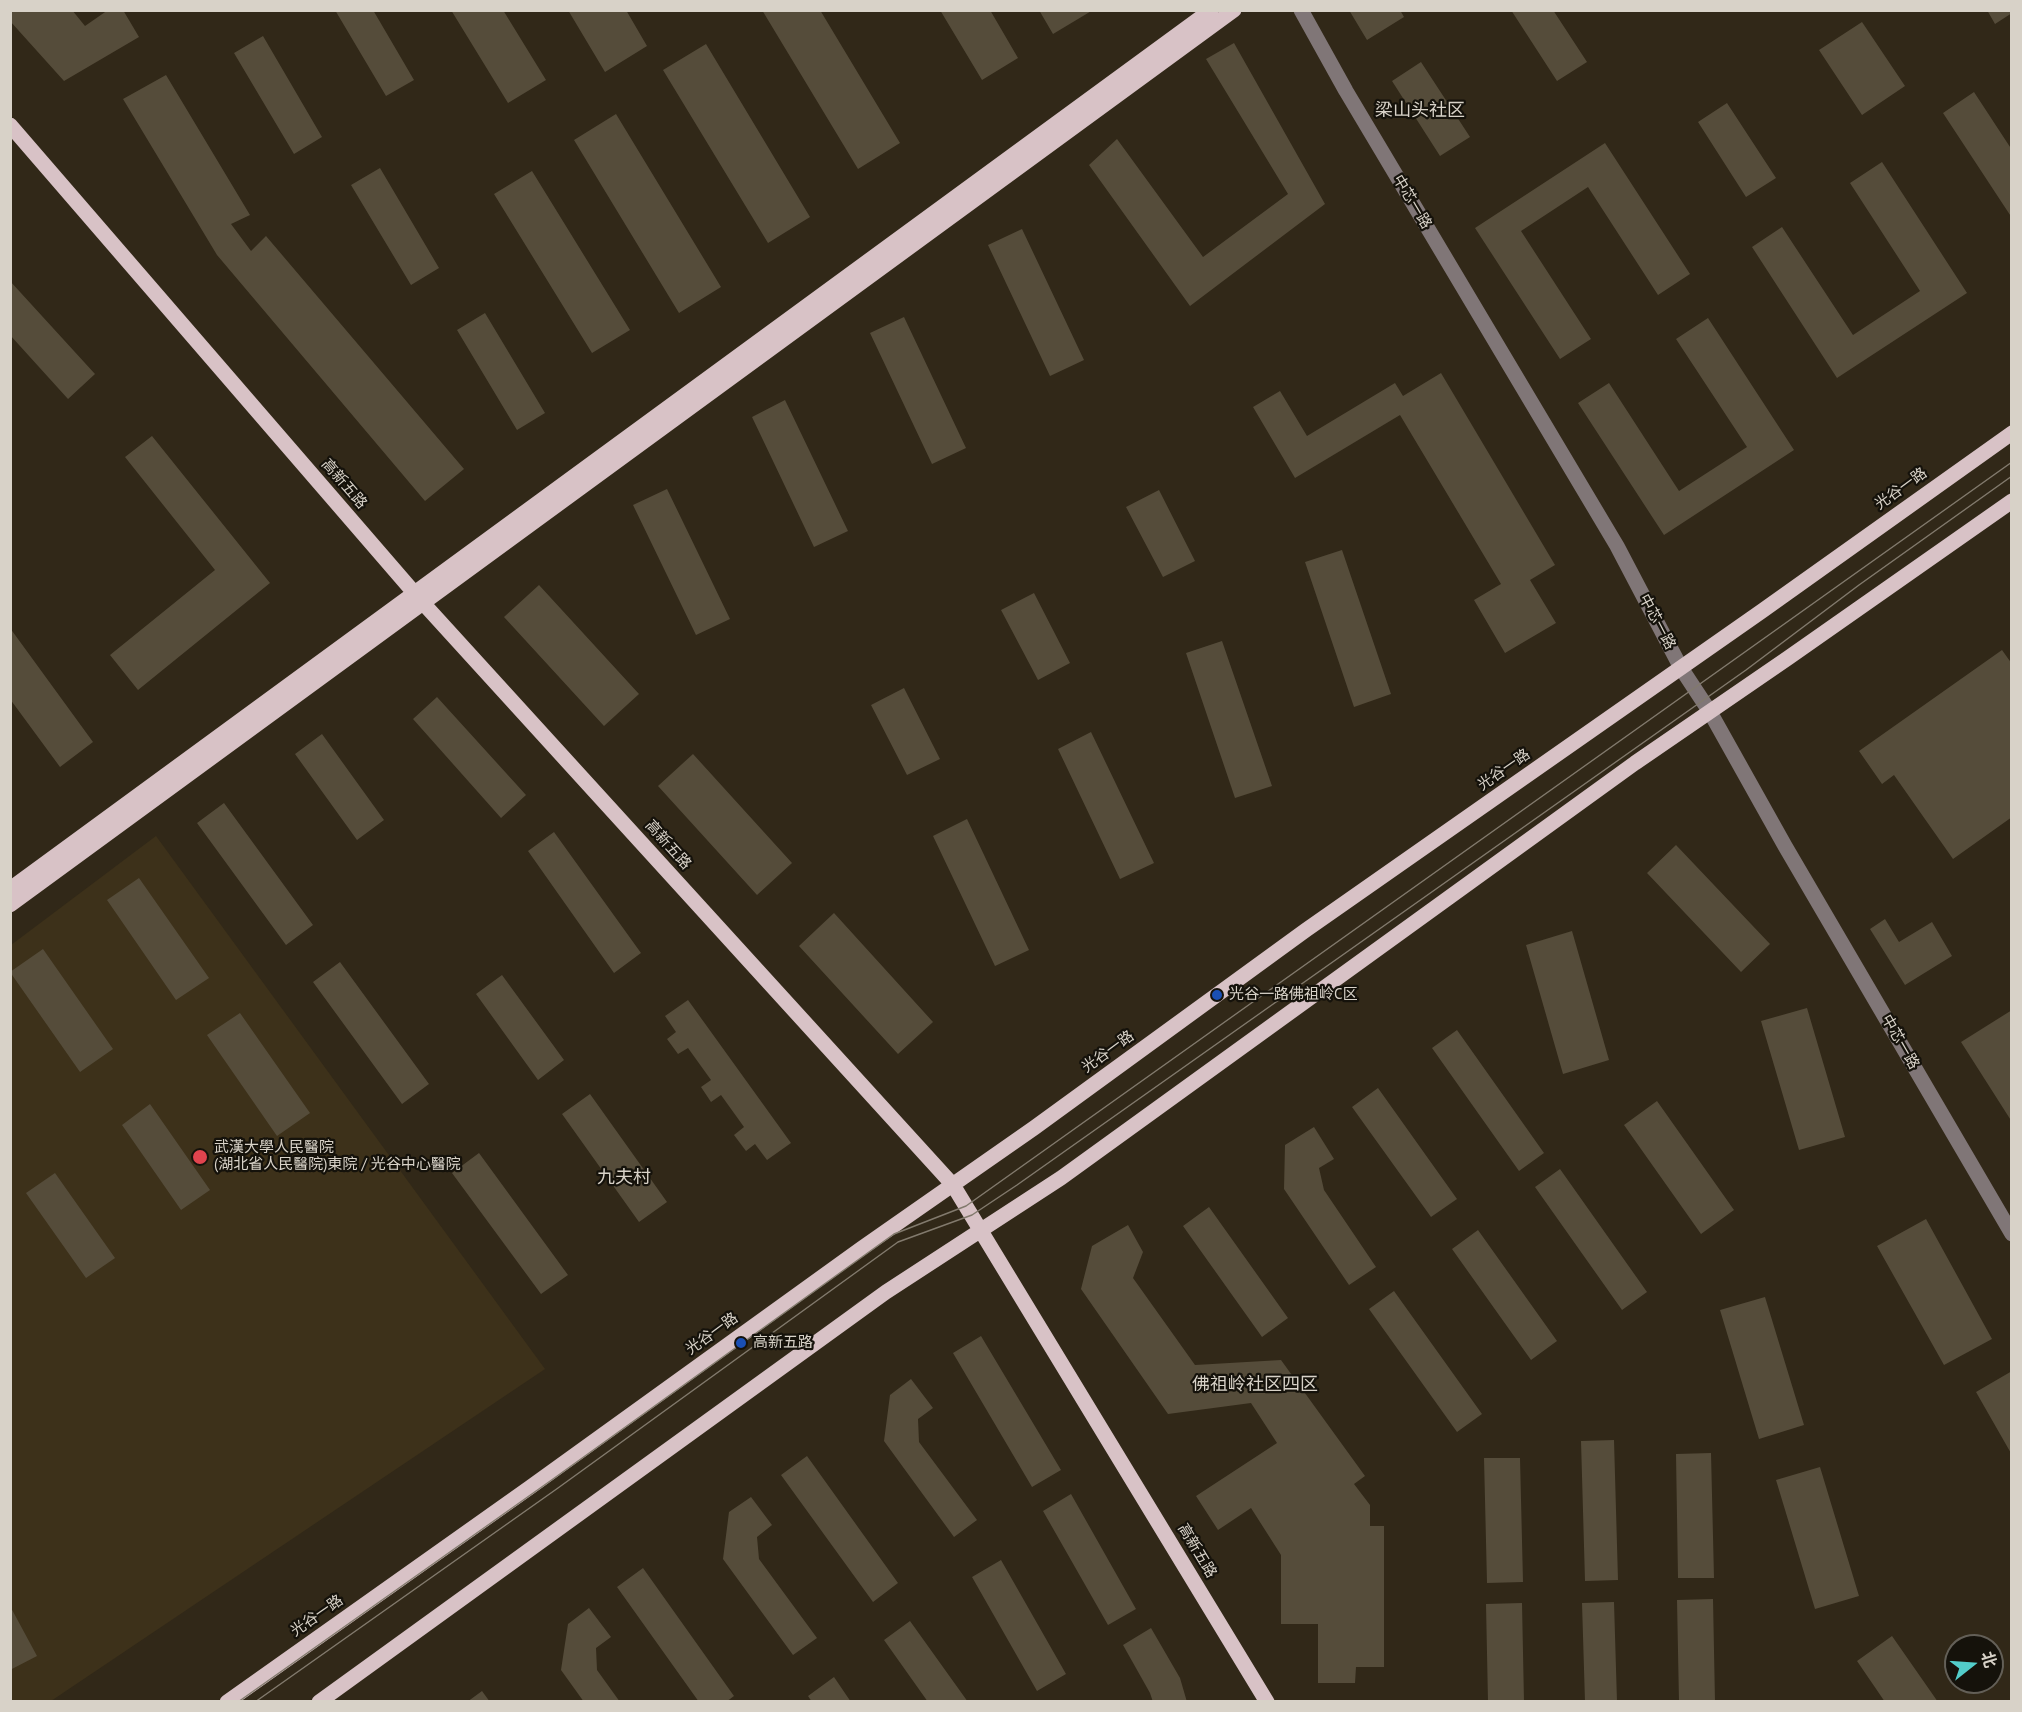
<!DOCTYPE html>
<meta charset="utf-8">
<style>
body{margin:0}
#map{position:relative;width:2022px;height:1712px;overflow:hidden;background:#312818;font-family:"PT Sans","Noto Sans SC",sans-serif}
canvas{display:block}
.frame{position:absolute;inset:0;border:12px solid #d8d2c8;pointer-events:none}
.north{position:absolute;left:1944px;top:1634px;width:60px;height:60px;box-sizing:border-box;background:#15120b;border:2px solid #635f57;border-radius:50%;rotate:73deg;font-size:16px;font-weight:700;line-height:24px;text-align:center;color:#d8d2c8}
.north::after{content:'';display:block;margin:auto;width:21px;height:27px;background:#53cdca;clip-path:polygon(50% 0,100% 100%,50% 72%,0 100%)}
</style>
<div id="map">
<canvas width="2022" height="1712"></canvas>
<div class="frame"></div>
<div class="north">北</div>
</div>
<script>
const ctx = document.querySelector('canvas').getContext('2d');
ctx.lineJoin = 'round';
function fill(path, color) { ctx.fillStyle = color; ctx.fill(path, 'evenodd'); }
const poly = rows => new Path2D(rows.map(r => 'M' + r).join(''));
function strokePath(path, color, width, dash) { ctx.strokeStyle = color; ctx.lineWidth = width; ctx.lineCap = dash ? 'butt' : 'round'; ctx.setLineDash(dash || []); ctx.stroke(path); }
function label(font, color, halo, rows, align = 'center') {
  ctx.font = font + ' "PT Sans","Noto Sans SC",sans-serif'; ctx.lineWidth = 4.5; ctx.setLineDash([]); ctx.textBaseline = 'middle'; ctx.strokeStyle = halo; ctx.fillStyle = color; for (const [text, x, y, turn = 0] of rows) {
    ctx.save(); ctx.translate(x, y); ctx.rotate((+turn || 0) * Math.PI / 180); ctx.textAlign = isNaN(turn) ? turn : align; if (halo) ctx.strokeText(text, 0, 0); ctx.fillText(text, 0, 0); ctx.restore();
  }
}
fill(poly([
 [156,836,545,1369,51,1701,11,1702,11,945]
]), '#3d311a');
fill(poly([
 [10,10,72,10,85,26,108,10,123,10,139,37,64,81,10,21],
 [335,10,373,10,414,80,386,96],
 [451,10,503,10,546,80,508,103],
 [568,10,626,10,647,46,605,72],
 [762,10,820,10,900,143,858,169],
 [940,10,990,10,1018,58,982,80],
 [1039,10,1093,10,1053,34],
 [1349,10,1400,10,1404,17,1367,40],
 [1511,10,1553,10,1587,62,1557,81],
 [1987,10,2012,10,2012,13,1995,24],
 [1862,22,1905,86,1862,115,1819,50],
 [263,36,322,137,294,154,234,53],
 [1234,43,1325,204,1190,306,1089,165,1117,139,1203,257,1288,194,1206,59],
 [706,44,810,217,768,243,663,70],
 [1421,62,1470,137,1440,156,1392,81],
 [166,75,250,215,231,224,251,251,266,236,464,469,425,501,217,255,123,99],
 [1974,92,2012,150,2012,218,1943,113],
 [1727,103,1776,178,1746,197,1698,122],
 [616,114,721,287,679,313,574,140],
 [1605,143,1690,274,1658,295,1588,187,1521,231,1591,339,1560,359,1475,228],
 [1882,162,1967,293,1837,378,1752,247,1782,227,1853,335,1920,291,1850,183],
 [380,168,439,268,411,285,351,185],
 [532,171,630,330,592,353,494,194],
 [1022,229,1084,360,1050,376,988,245],
 [10,281,95,374,68,399,10,335],
 [485,313,545,413,517,430,457,330],
 [904,317,966,448,932,464,870,333],
 [1708,318,1794,450,1664,535,1578,403,1609,383,1679,491,1747,447,1676,339],
 [1441,373,1555,565,1530,580,1556,623,1505,653,1474,600,1501,584,1400,415,1295,478,1253,407,1280,391,1307,436,1395,383,1403,396],
 [785,400,848,531,814,547,752,417],
 [152,436,270,583,138,690,110,655,215,570,125,457],
 [667,489,730,619,696,635,633,505],
 [1159,490,1195,561,1163,577,1126,507],
 [1342,550,1391,694,1354,707,1305,562],
 [539,585,639,694,604,726,504,617],
 [1034,593,1070,663,1038,680,1001,610],
 [10,628,93,742,60,767,10,699],
 [1222,641,1272,786,1235,798,1186,653],
 [2002,650,2012,664,2012,817,1953,859,1894,775,1882,784,1859,751],
 [904,688,940,759,907,775,871,705],
 [437,697,526,795,501,818,413,719],
 [1091,732,1154,863,1120,879,1058,749],
 [322,734,384,820,357,840,295,754],
 [693,754,792,863,757,895,658,786],
 [224,803,313,925,286,945,197,823],
 [967,819,1029,950,995,966,933,836],
 [554,832,641,953,614,973,528,851],
 [1676,845,1770,944,1741,972,1647,873],
 [139,878,209,978,176,1000,107,900],
 [834,913,933,1022,898,1054,799,946],
 [1885,919,1899,942,1932,922,1952,956,1905,985,1870,929],
 [1572,931,1609,1060,1563,1074,1526,945],
 [43,949,113,1049,80,1072,10,972],
 [340,962,429,1084,402,1104,313,982],
 [502,975,564,1060,538,1080,476,994],
 [688,1000,791,1143,767,1160,755,1144,746,1151,734,1135,744,1127,721,1095,711,1102,701,1087,711,1080,688,1048,678,1054,667,1039,676,1032,665,1016],
 [1807,1008,1845,1137,1799,1150,1761,1021],
 [2012,1010,2012,1122,1961,1042],
 [240,1013,310,1113,277,1136,207,1035],
 [1457,1030,1544,1153,1519,1171,1432,1048],
 [1378,1088,1457,1199,1431,1217,1352,1107],
 [590,1094,667,1202,639,1222,562,1114],
 [1657,1101,1734,1210,1701,1234,1624,1125],
 [150,1104,210,1190,181,1210,122,1125],
 [1314,1127,1334,1159,1319,1168,1324,1190,1376,1267,1349,1285,1284,1189,1285,1145],
 [479,1153,568,1275,541,1294,452,1173],
 [1560,1169,1647,1292,1622,1310,1535,1187],
 [55,1173,115,1258,86,1278,26,1193],
 [1209,1207,1288,1318,1262,1337,1183,1226],
 [1926,1219,1992,1339,1944,1365,1877,1246],
 [1128,1225,1143,1252,1133,1278,1195,1365,1281,1360,1365,1476,1354,1484,1370,1505,1370,1526,1384,1526,1384,1667,1356,1667,1355,1683,1318,1683,1318,1624,1281,1624,1281,1555,1251,1508,1218,1530,1196,1496,1277,1443,1251,1403,1168,1414,1081,1289,1092,1246],
 [1478,1230,1557,1341,1531,1360,1452,1249],
 [1394,1291,1482,1414,1457,1432,1369,1309],
 [1765,1297,1804,1425,1759,1439,1720,1310],
 [981,1336,1061,1470,1032,1487,953,1353],
 [2012,1371,2012,1455,1976,1392],
 [911,1379,933,1408,918,1419,919,1442,977,1520,954,1537,884,1441,890,1395],
 [1614,1440,1618,1580,1585,1581,1581,1441],
 [1711,1453,1714,1578,1678,1578,1676,1454],
 [807,1456,898,1583,873,1602,781,1475],
 [1484,1458,1520,1458,1523,1582,1487,1583],
 [1820,1467,1859,1596,1815,1609,1776,1480],
 [1071,1494,1136,1609,1108,1625,1043,1511],
 [751,1497,772,1525,757,1537,759,1559,817,1638,793,1655,723,1559,729,1512],
 [1001,1560,1066,1674,1037,1691,972,1577],
 [643,1568,734,1696,726,1702,699,1702,617,1587],
 [1713,1599,1715,1702,1679,1702,1677,1600],
 [1614,1602,1617,1702,1585,1702,1582,1603],
 [1522,1603,1524,1702,1488,1702,1486,1604],
 [10,1606,37,1656,10,1670],
 [589,1608,611,1637,596,1648,597,1670,620,1702,584,1702,561,1670,568,1624],
 [910,1621,968,1702,928,1702,884,1640],
 [1151,1628,1180,1678,1187,1702,1153,1702,1150,1693,1123,1645],
 [1892,1636,1938,1702,1885,1702,1857,1661],
 [834,1677,851,1702,812,1702,808,1696],
 [482,1691,490,1702,467,1702]
]), '#554c3a');
strokePath(poly([
 [1301,10,1346,91,1617,546,1681,668,1710,712,1785,846,2012,1234]
]), '#807677', 15);
strokePath(poly([
 [10,125,423,603,953,1185,1267,1702],
 [10,889,1211,10],
 [10,905,1234,10],
 [227,1702,529,1488,862,1248,1034,1128,1306,930,1762,611,2012,433],
 [319,1702,886,1292,1061,1178,1635,763,1788,658,2012,501]
]), '#d8c2c6', 15);
strokePath(poly([
 [238,1702,553,1479,894,1234,966,1206,2012,462],
 [255,1702,558,1488,898,1242,972,1215,1017,1185,1746,670,1859,585,2012,476]
]), '#827a6d', 1.5);
for (const [x, y, r, color] of [
 [1217,995,6,"#1a4fb4"],
 [200,1157,8,"#e0444e"],
 [741,1343,6,"#1a4fb4"]
]) { const dot = new Path2D(); dot.arc(x, y, r, 0, 2 * Math.PI); ctx.fillStyle = color; ctx.fill(dot); strokePath(dot, '#15120b', 2); }
label('15px', '#d8d2c8', '#15120b', [
 ["中芯一路",1412,202,59],
 ["高新五路",344,484,49],
 ["光谷一路",1901,489,-36],
 ["中芯一路",1657,622,62],
 ["光谷一路",1504,770,-35],
 ["高新五路",668,845,48],
 ["中芯一路",1900,1042,60],
 ["光谷一路",1108,1052,-36],
 ["光谷一路",712,1334,-36],
 ["高新五路",1197,1551,59],
 ["光谷一路",317,1616,-35]
]);
label('15px', '#d8d2c8', '#15120b', [
 ["光谷一路佛祖岭C区",1229,995],
 ["武漢大學人民醫院",214,1148],
 ["(湖北省人民醫院)東院 / 光谷中心醫院",214,1165],
 ["高新五路",753,1343]
], 'left');
label('18px', '#d8d2c8', '#15120b', [
 ["梁山头社区",1420,111],
 ["九夫村",624,1178],
 ["佛祖岭社区四区",1255,1385]
]);
</script>
